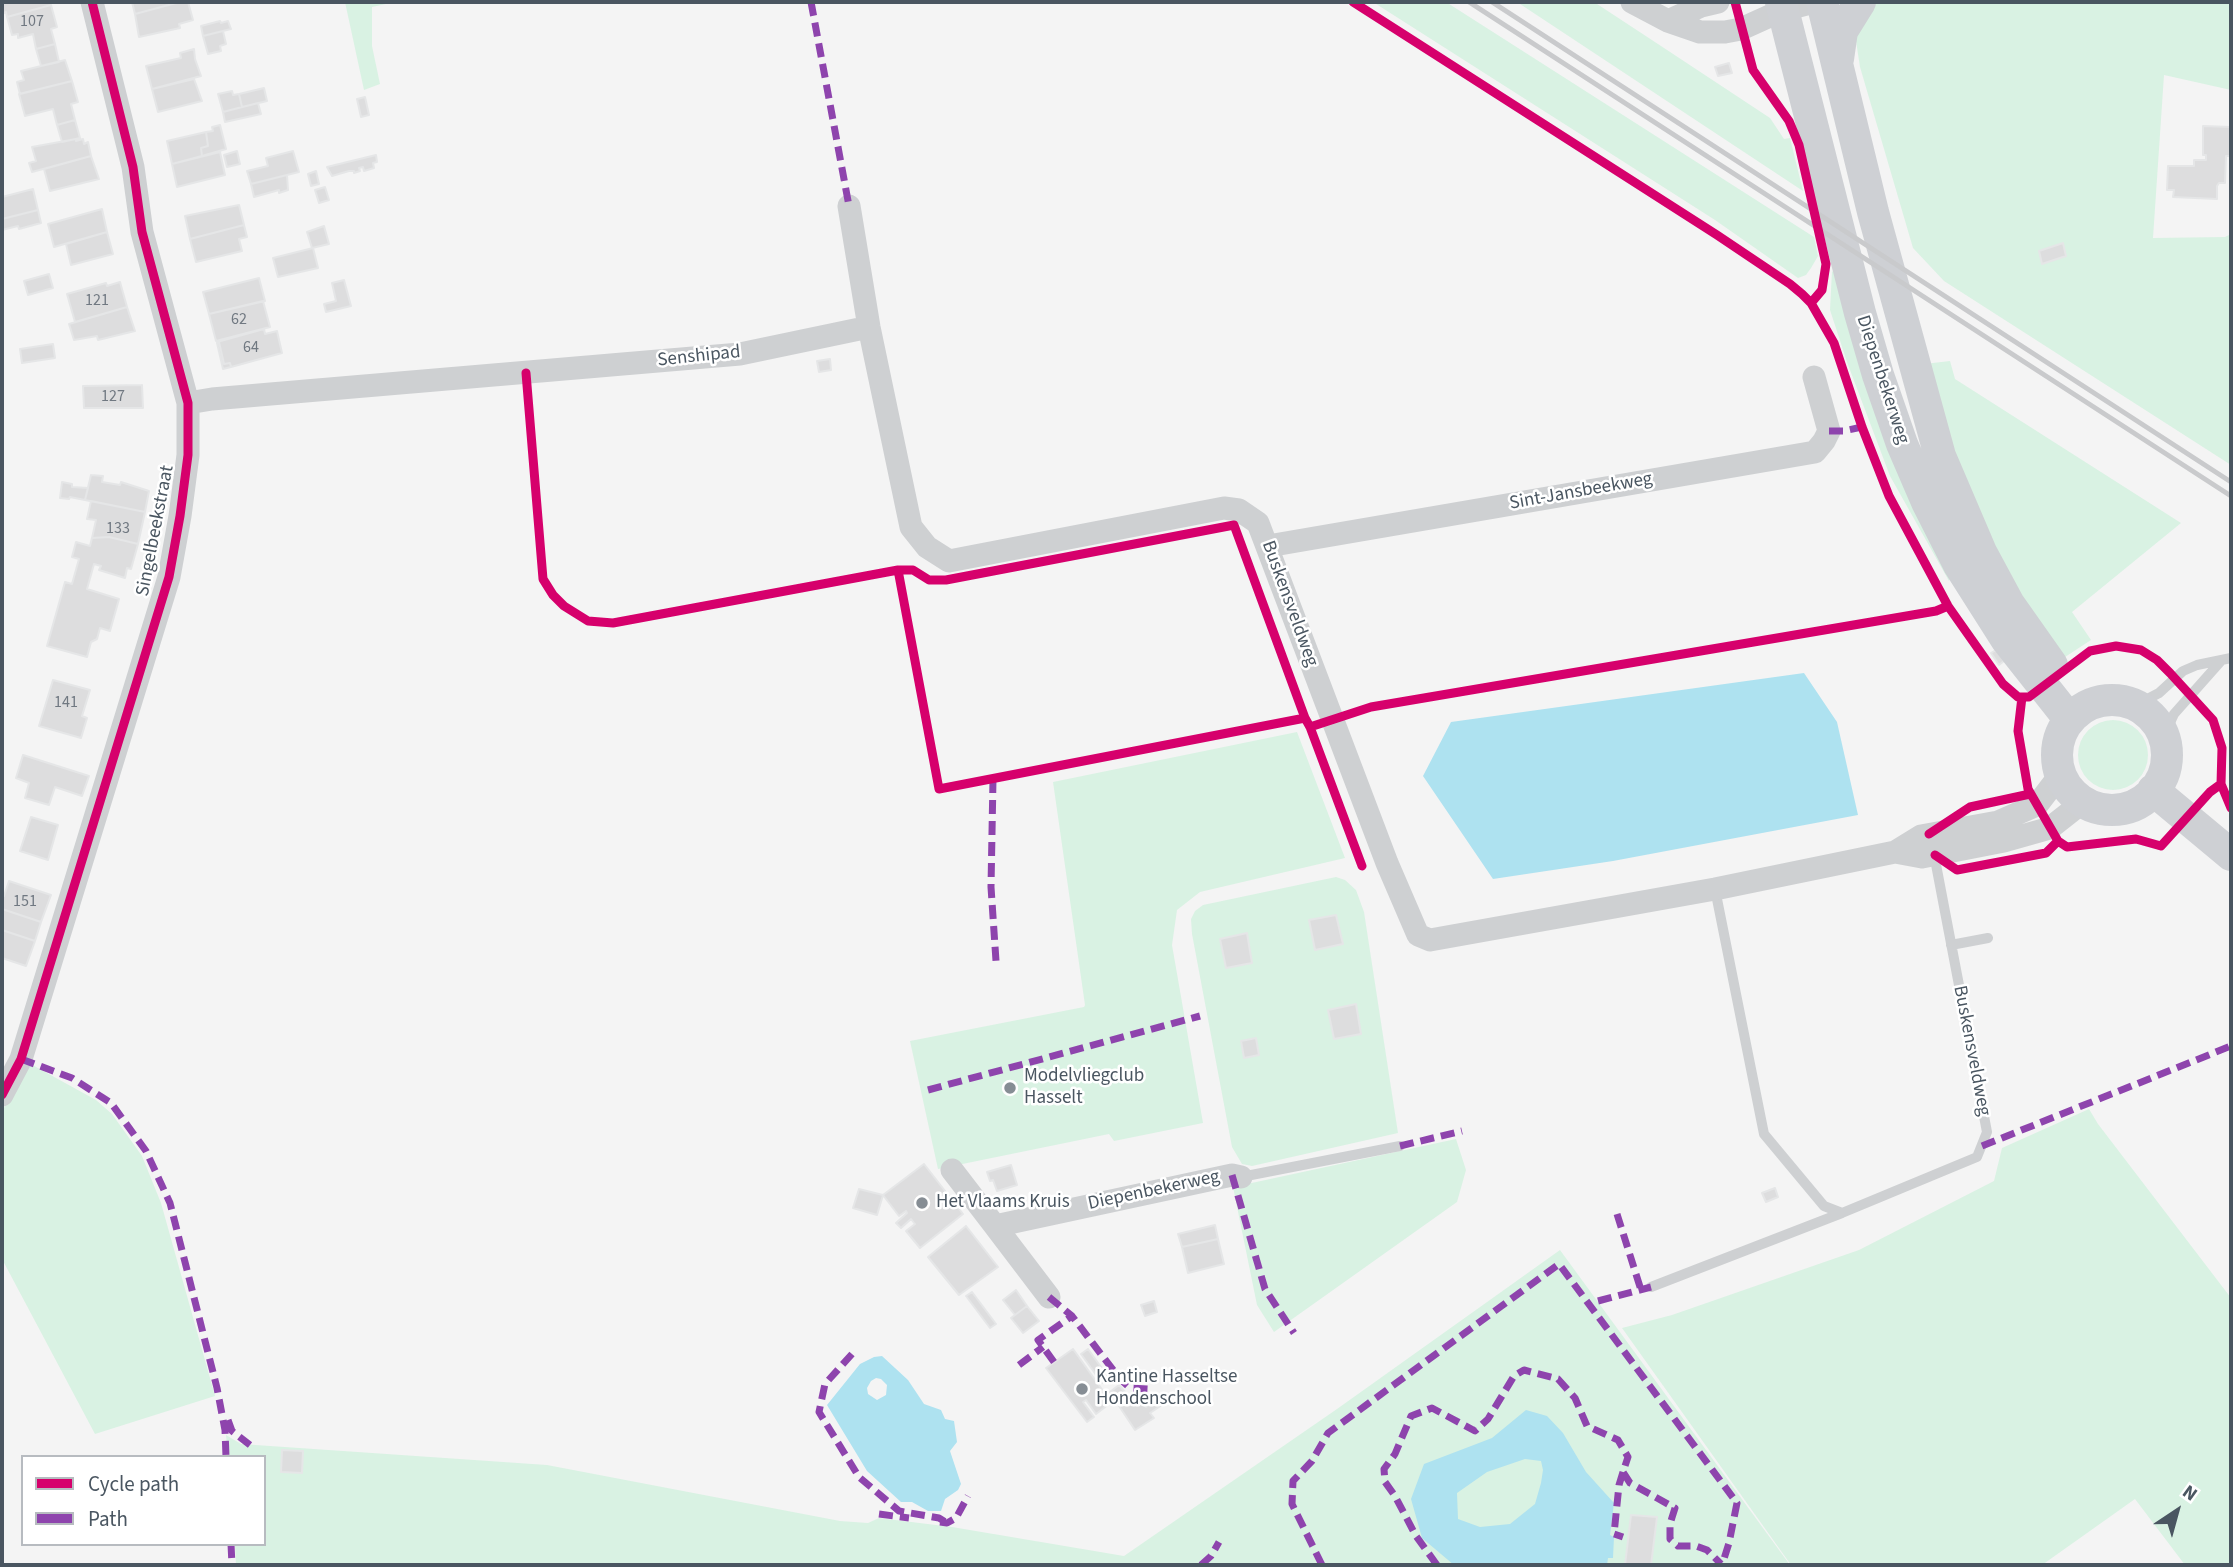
<!DOCTYPE html>
<style>
body{margin:0}
#map{position:relative;width:2233px;height:1567px;overflow:hidden;background:#f4f4f4;font-family:"Source Sans 3",sans-serif}
canvas{display:block}
.frame{position:absolute;inset:0;border:4px solid #4a5661;pointer-events:none}
.legend{position:absolute;left:21px;top:1455px;width:245px;height:91px;box-sizing:border-box;background:#fff;border:2px solid #b7bbc0;margin:0;padding:9px 12px;list-style:none;font-size:21px;color:#4a5661}
.legend li{display:flex;align-items:center;gap:14px;height:35px}
.legend b{width:35px;border:2px solid #b7bbc0}
.north{position:absolute;left:2142px;top:1476px;width:70px;height:70px;-webkit-text-stroke:5px #fff;paint-order:stroke;rotate:36deg;font-size:19px;font-weight:700;line-height:28px;text-align:center;color:#4a5661}
.north::after{content:'';display:block;margin:auto;width:24px;height:32px;background:#4a5661;clip-path:polygon(50% 0,100% 100%,50% 72%,0 100%)}
</style>
<div id="map">
<canvas width="2233" height="1567"></canvas>
<div class="frame"></div>
<ul class="legend">
<li><b style="height:9px;background:#d6006c"></b>Cycle path</li>
<li><b style="height:9px;background:#8e44ad"></b>Path</li>
</ul>
<div class="north">N</div>
</div>
<script>
const ctx = document.querySelector('canvas').getContext('2d');
ctx.lineJoin = 'round';
function fill(path, color) { ctx.fillStyle = color; ctx.fill(path, 'evenodd'); }
const poly = rows => new Path2D(rows.map(r => 'M' + r).join(''));
function strokePath(path, color, width, dash) { ctx.strokeStyle = color; ctx.lineWidth = width; ctx.lineCap = dash ? 'butt' : 'round'; ctx.setLineDash(dash || []); ctx.stroke(path); }
function label(font, color, halo, rows, align = 'center') {
  ctx.font = font + ' "Source Sans 3",sans-serif'; ctx.lineWidth = 5; ctx.setLineDash([]); ctx.textBaseline = 'middle'; ctx.strokeStyle = halo; ctx.fillStyle = color; for (const [text, x, y, turn = 0] of rows) {
    ctx.save(); ctx.translate(x, y); ctx.rotate((+turn || 0) * Math.PI / 180); ctx.textAlign = isNaN(turn) ? turn : align; if (halo) ctx.strokeText(text, 0, 0); ctx.fillText(text, 0, 0); ctx.restore();
  }
}
fill(poly([
 [345,2,395,2,372,7,372,46,380,84,364,90],
 [1373,2,1446,2,1814,237,1818,256,1811,268,1806,275,1798,278,1715,220],
 [1517,2,1594,2,1661,46,1770,118,1784,139,1790,138,1803,191],
 [1873,2,2231,2,2231,90,2164,75,2153,238,2225,237,2231,234,2231,465,1944,281,1913,248,1860,67,1854,28],
 [1832,271,1847,285,1951,571,1949,581,1890,476,1847,362,1830,310],
 [1950,361,1955,379,2181,523,2072,612,2091,640,2062,659,2028,613,1983,531,1924,364],
 '2078 755a35 35 0 1 1 70 0a35 35 0 1 1-70 0Z',
 [1297,732,1345,858,1200,892,1177,910,1172,945,1203,1123,1114,1141,1109,1134,938,1169,910,1041,1084,1007,1085,1005,1053,782],
 [1336,877,1345,880,1356,890,1364,912,1398,1133,1252,1166,1242,1164,1232,1147,1192,934,1191,919,1195,911,1203,905],
 [27,1062,96,1100,112,1114,142,1156,161,1203,215,1396,95,1434,2,1259,2,1112],
 [2089,1109,2098,1124,2231,1298,2231,1565,2185,1565,2135,1499,2042,1565,1791,1565,1622,1328,1672,1315,1859,1250,1994,1181,2002,1148],
 [1456,1139,1466,1170,1457,1202,1274,1332,1257,1305,1233,1187],
 [1560,1250,1790,1565,236,1565,235,1544,264,1544,264,1457,228,1457,226,1435,241,1444,547,1465,840,1521,868,1523,879,1518,952,1527,1124,1556,1337,1409]
]), '#d9f2e3');
fill(poly([
 [1804,673,1837,722,1858,815,1613,861,1493,879,1423,776,1451,722],
 [882,1356,908,1380,924,1404,941,1410,945,1419,954,1421,957,1442,950,1451,961,1484,958,1490,945,1499,941,1511,928,1511,912,1502,901,1502,867,1471,827,1405,860,1364,874,1357],
 [876,1378,881,1379,887,1385,886,1395,877,1400,868,1394,867,1388,871,1381],
 [1526,1410,1547,1416,1563,1433,1586,1472,1614,1503,1610,1535,1614,1537,1613,1558,1608,1558,1607,1565,1454,1565,1422,1538,1411,1499,1424,1464,1492,1438],
 [1525,1459,1541,1461,1543,1470,1541,1483,1535,1504,1510,1524,1480,1527,1458,1519,1457,1493,1487,1472]
]), '#aee2f0');
const building = poly([
 [2,2,50,2,51,5,7,17,6,12,2,14,2,2],
 [132,2,180,2,135,14,132,2],
 [180,2,188,2,193,20,179,24,180,28,139,37,135,14,180,2],
 [51,5,57,27,51,29,55,44,36,49,33,34,18,38,18,34,12,35,7,17,51,5],
 [220,21,221,23,228,21,231,29,203,36,201,26,220,21],
 [223,31,226,44,220,46,221,51,208,54,203,36,223,31],
 [55,44,59,62,41,66,36,49,55,44],
 [194,49,195,59,201,76,152,89,146,66,181,58,180,53,194,49],
 [65,60,72,81,20,94,17,82,24,80,21,71,65,60],
 [1729,63,1732,73,1718,76,1715,67,1729,63],
 [194,79,202,101,158,112,152,89,194,79],
 [72,81,78,102,71,104,75,120,57,125,53,109,25,116,19,94,72,81],
 [264,88,267,101,242,107,239,94,264,88],
 [232,91,233,95,239,94,242,107,223,112,218,94,232,91],
 [365,97,369,115,361,117,357,99,365,97],
 [258,103,261,114,225,122,223,112,258,103],
 [75,120,80,138,62,142,57,125,75,120],
 [220,125,226,149,202,156,201,148,208,146,206,132,213,131,212,127,220,125],
 [2203,126,2231,127,2231,156,2226,156,2225,183,2219,183,2217,186,2217,199,2173,197,2174,190,2167,190,2168,166,2194,166,2194,160,2206,160,2206,155,2203,155,2203,126],
 [206,132,208,146,201,148,202,156,172,164,167,141,206,132],
 [76,139,76,141,83,139,84,144,88,142,91,156,32,172,29,163,36,161,32,147,76,139],
 [237,151,240,164,227,167,224,155,237,151],
 [293,151,299,172,251,184,247,171,268,166,266,158,293,151],
 [220,152,225,175,177,187,172,164,220,152],
 [376,155,377,162,373,163,374,168,364,171,363,167,359,168,360,171,354,173,354,171,349,171,332,176,327,167,376,155],
 [91,156,99,179,50,191,44,169,91,156],
 [316,171,319,184,311,186,308,174,316,171],
 [287,175,288,190,279,193,279,190,254,197,251,184,287,175],
 [325,187,329,200,319,203,315,190,325,187],
 [33,189,38,210,2,219,2,197,33,189],
 [239,205,244,225,190,239,185,216,239,205],
 [102,209,107,232,54,247,48,224,102,209],
 [38,210,41,223,19,229,18,226,2,230,2,219,38,210],
 [244,225,247,237,239,239,242,251,196,262,190,239,244,225],
 [324,226,329,244,312,248,307,232,324,226],
 [107,232,113,254,71,265,66,244,107,232],
 [2063,243,2066,256,2042,264,2039,251,2063,243],
 [313,248,318,268,278,277,273,258,313,248],
 [49,274,53,288,28,295,24,281,49,274],
 [259,278,265,301,209,314,203,292,259,278],
 [344,280,351,306,326,312,324,304,336,301,332,283,344,280],
 [120,282,127,307,75,322,67,294,106,283,107,286,120,282],
 [263,301,270,327,216,341,209,314,263,301],
 [127,307,135,331,98,340,97,336,74,340,69,324,127,307],
 [264,329,265,334,277,331,282,353,231,367,230,363,224,364,219,342,217,342,264,329],
 [219,342,224,364,230,363,231,367,223,369,217,343,219,342],
 [53,344,55,358,22,363,20,349,53,344],
 [830,359,831,370,819,372,817,361,830,359],
 [142,385,143,408,84,408,83,386,142,385],
 [91,475,103,476,102,482,120,485,121,482,149,491,145,512,85,500,91,475],
 [62,482,72,484,72,487,88,488,85,500,70,497,69,499,60,498,62,482],
 [91,501,145,512,138,544,109,537,92,538,96,520,87,519,91,501],
 [109,537,138,544,131,569,127,568,125,578,99,570,101,566,94,564,87,589,119,599,110,631,100,628,97,639,91,642,87,657,47,646,65,582,72,584,79,559,72,557,76,542,90,546,92,538,109,537],
 [1996,650,2004,661,1999,665,1991,653,1996,650],
 [53,680,90,690,82,716,87,718,81,738,39,726,53,680],
 [23,755,89,776,82,796,55,787,49,805,25,798,29,783,16,778,23,755],
 [31,817,58,825,48,860,20,851,31,817],
 [9,881,51,895,41,922,2,909,2,895,4,896,9,881],
 [2,909,41,922,35,941,2,930,2,909],
 [1336,915,1343,944,1315,950,1309,920,1336,915],
 [2,930,35,941,26,966,2,958,2,930],
 [1247,933,1252,963,1226,968,1220,939,1247,933],
 [1356,1004,1361,1034,1334,1039,1328,1010,1356,1004],
 [1256,1038,1259,1055,1244,1058,1241,1041,1256,1038],
 [924,1164,963,1214,920,1248,906,1231,915,1224,911,1219,901,1228,896,1223,907,1213,906,1211,899,1216,883,1195,924,1164],
 [1011,1165,1017,1185,997,1191,993,1180,990,1181,987,1172,1011,1165],
 [1775,1188,1778,1197,1766,1202,1762,1193,1775,1188],
 [859,1189,883,1195,877,1215,853,1208,859,1189],
 [1215,1225,1218,1239,1182,1247,1178,1234,1215,1225],
 [966,1226,998,1267,959,1295,928,1257,966,1226],
 [1218,1239,1224,1264,1188,1273,1182,1247,1218,1239],
 [1016,1290,1027,1306,1015,1315,1003,1300,1016,1290],
 [972,1292,996,1324,990,1328,966,1296,972,1292],
 [1154,1301,1157,1312,1145,1316,1141,1305,1154,1301],
 [1027,1306,1039,1321,1023,1333,1011,1318,1027,1306],
 [1073,1349,1106,1395,1119,1385,1125,1392,1096,1414,1086,1400,1083,1402,1094,1417,1087,1422,1046,1368,1073,1349],
 [1088,1349,1109,1378,1102,1383,1081,1354,1088,1349],
 [1137,1394,1146,1407,1158,1399,1162,1405,1150,1413,1154,1418,1135,1430,1119,1406,1137,1394],
 [282,1450,303,1451,302,1473,281,1472,282,1450],
 [1631,1515,1657,1517,1651,1565,1625,1565,1631,1515]
]);
fill(building, '#ddddde');
strokePath(building, '#e5e6e7', 2);
strokePath(poly([
 [2136,705,2159,693,2183,671,2197,665,2231,658],
 [2164,736,2174,714,2221,661],
 [1715,889,1764,1134,1824,1206,1842,1213,1977,1157,1987,1132,1934,854],
 [1951,945,1988,938],
 [1241,1177,1400,1146],
 [1651,1287,1842,1213]
]), '#ced0d2', 10);
strokePath(poly([
 [1632,2,1668,21,1700,32,1725,32,1741,29,1783,10,1814,2],
 [1668,21,1701,6,1718,2],
 [849,206,869,327,911,527,927,547,949,561,1224,508,1239,510,1258,523,1387,863,1418,935,1430,940,1715,889,1895,852,1921,836,1998,822,2014,815,2037,805,2060,775],
 [188,403,212,399,740,354,869,327],
 [1268,546,1815,452,1824,441,1829,431,1814,377],
 [1895,852,1922,857,2004,841,2050,828,2083,802],
 [2,1095,21,1059,169,577,180,516,188,455,188,403,142,232,133,167,92,2],
 [952,1170,995,1226],
 [1049,1297,995,1226,1232,1175,1241,1177]
]), '#ced0d2', 23);
strokePath(poly([
 [1781,2,1860,313,1878,375,1902,444,1927,502,1959,565,2006,639,2070,720],
 [1822,2,1873,212,1940,456,1981,552,2009,604,2052,665],
 [1838,59,1842,31,1860,2],
 '2057 755a55 55 0 1 1 110 0a55 55 0 1 1-110 0Z',
 [2153,790,2231,855]
]), '#ced0d4', 32);
strokePath(poly([
 [1469,2,2231,496],
 [1492,2,2231,482]
]), '#c9cacc', 5);
strokePath(poly([
 [811,2,849,206],
 [1829,431,1844,431,1862,427],
 [993,779,991,887,996,961],
 [21,1059,72,1078,111,1103,146,1151,170,1203,217,1388,225,1430,226,1457],
 [928,1090,1200,1016],
 [1400,1146,1462,1131],
 [1982,1146,2231,1046],
 [1232,1175,1265,1289,1294,1333],
 [1617,1214,1641,1290],
 [1049,1297,1072,1316,1120,1379,1130,1388,1148,1389],
 [1598,1301,1651,1287],
 [852,1354,825,1384,819,1412,859,1477,899,1511,939,1518,947,1523],
 [1054,1362,1038,1340,1072,1316],
 [1019,1365,1043,1347],
 [228,1420,232,1431,250,1445],
 [1623,1472,1619,1485,1614,1534,1623,1537],
 [879,1514,909,1518],
 [940,1522,947,1523,956,1518,968,1496],
 [231,1544,232,1565],
 [1201,1565,1211,1556,1219,1542],
 [1322,1565,1292,1504,1293,1481,1312,1461,1328,1433,1559,1264,1737,1503,1729,1543,1722,1565],
 [1437,1565,1416,1536,1395,1496,1385,1482,1384,1469,1395,1454,1411,1416,1432,1408,1475,1431,1488,1419,1514,1376,1524,1370,1558,1379,1575,1398,1587,1426,1618,1440,1628,1457,1623,1472,1630,1483,1675,1508,1670,1524,1670,1539,1678,1546,1696,1546,1707,1550,1721,1564]
]), '#8e44ad', 7, [14, 7]);
strokePath(poly([
 [1353,2,1717,235,1790,284,1802,294,1811,303,1834,343,1862,427,1889,496,1948,606,2003,684,2018,697,2029,697,2090,651,2116,646,2141,650,2157,660,2170,673,2213,720,2222,748,2221,784,2231,808],
 [1735,2,1753,70,1789,121,1799,145,1826,264,1822,290,1811,303],
 [526,373,543,579,553,595,564,606,588,621,613,623,898,570,939,789,1305,718,1310,727,1371,707,1936,611,1948,606],
 [898,570,913,570,929,580,946,580,1234,525,1305,718],
 [2022,697,2018,731,2028,789,2058,841,2067,847,2136,839,2161,846,2210,792,2221,784],
 [1310,727,1362,866],
 [1929,834,1970,807,2030,794],
 [1935,855,1957,870,2046,853,2058,841],
 [2,1095,21,1059,169,577,180,516,188,455,188,403,142,232,133,167,92,2]
]), '#d6006c', 9);
for (const [x, y, r, color] of [
 [1010,1088,7,"#868d94"],
 [922,1203,7,"#868d94"],
 [1082,1389,7,"#868d94"]
]) { const dot = new Path2D(); dot.arc(x, y, r, 0, 2 * Math.PI); ctx.fillStyle = color; ctx.fill(dot); strokePath(dot, '#fff', 2.5); }
label('16px', '#707881', null, [
 ["107",32,22],
 ["121",97,301],
 ["62",239,320],
 ["64",251,348],
 ["127",113,397],
 ["133",118,529],
 ["141",66,703],
 ["151",25,902]
]);
label('19px', '#4a5661', '#fff', [
 ["Senshipad",699,357,-6],
 ["Diepenbekerweg",1882,380,72],
 ["Sint-Jansbeekweg",1581,492,-10],
 ["Singelbeekstraat",156,531,-79],
 ["Buskensveldweg",1289,604,70],
 ["Buskensveldweg",1971,1051,79],
 ["Diepenbekerweg",1154,1191,-12]
]);
label('19px', '#4a5661', '#fff', [
 ["Modelvliegclub",1024,1077],
 ["Hasselt",1024,1099],
 ["Het Vlaams Kruis",936,1203],
 ["Kantine Hasseltse",1096,1378],
 ["Hondenschool",1096,1400]
], 'left');
</script>
